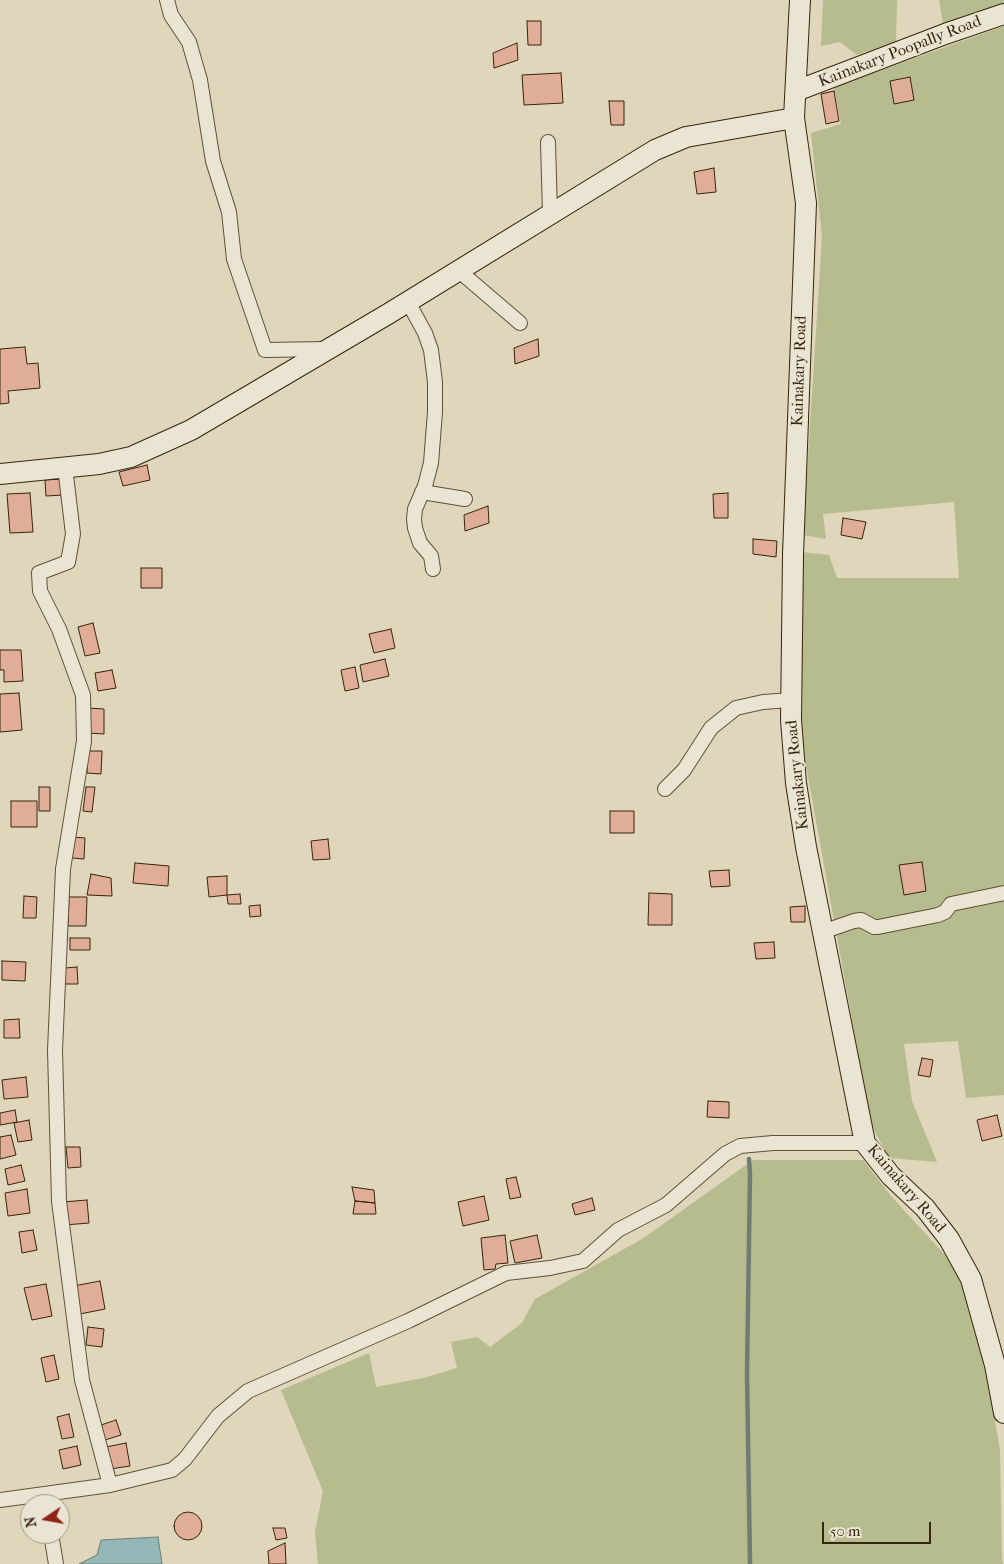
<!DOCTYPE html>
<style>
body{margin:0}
#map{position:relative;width:1004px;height:1564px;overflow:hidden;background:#dfd6bb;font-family:"IM FELL French Canon",serif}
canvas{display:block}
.north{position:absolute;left:20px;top:1494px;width:50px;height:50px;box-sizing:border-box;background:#eae4d3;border:1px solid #a29883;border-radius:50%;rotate:258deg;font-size:14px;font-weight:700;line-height:20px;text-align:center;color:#36250c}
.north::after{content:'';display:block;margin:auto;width:18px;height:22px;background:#8f2418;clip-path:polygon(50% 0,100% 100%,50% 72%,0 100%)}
.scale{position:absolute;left:822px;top:1522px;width:109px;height:22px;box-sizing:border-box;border:2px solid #36250c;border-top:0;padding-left:6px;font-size:15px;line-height:18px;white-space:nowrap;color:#36250c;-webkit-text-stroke:4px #eae4d3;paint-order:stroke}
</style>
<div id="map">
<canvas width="1004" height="1564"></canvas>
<div class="north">N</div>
<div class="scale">50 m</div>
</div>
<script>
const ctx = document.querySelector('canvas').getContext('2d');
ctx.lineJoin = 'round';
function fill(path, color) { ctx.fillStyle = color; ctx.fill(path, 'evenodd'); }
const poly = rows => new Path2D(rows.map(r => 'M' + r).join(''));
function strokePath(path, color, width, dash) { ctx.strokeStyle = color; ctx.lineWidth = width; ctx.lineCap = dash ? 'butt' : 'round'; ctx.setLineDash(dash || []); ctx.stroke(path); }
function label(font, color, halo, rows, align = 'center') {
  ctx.font = font + ' "IM FELL French Canon",serif'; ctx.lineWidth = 4; ctx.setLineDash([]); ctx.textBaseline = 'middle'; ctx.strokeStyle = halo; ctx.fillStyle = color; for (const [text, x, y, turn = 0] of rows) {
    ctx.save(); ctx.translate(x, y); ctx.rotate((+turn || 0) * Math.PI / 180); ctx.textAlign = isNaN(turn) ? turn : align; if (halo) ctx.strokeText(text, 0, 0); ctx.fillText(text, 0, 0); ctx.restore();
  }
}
fill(poly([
 [823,0,898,0,897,1,896,42,857,55,840,42,821,46],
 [939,0,1004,0,1004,6,943,24],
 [1004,26,1004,1095,966,1098,958,1041,904,1044,912,1101,937,1162,889,1158,871,1125,801,738,802,552,829,555,837,578,959,578,954,502,823,514,826,539,803,535,822,237,811,133,841,124,834,87],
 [753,1160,863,1160,891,1196,945,1255,964,1288,985,1364,1000,1450,1002,1560,1003,1564,318,1564,315,1532,323,1491,281,1390,369,1353,376,1387,423,1378,457,1368,451,1342,477,1337,490,1347,522,1323,535,1299,642,1239]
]), '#b6bc8d');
const water = poly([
 [158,1537,162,1564,79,1564,97,1555,101,1540,158,1537]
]);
fill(water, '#95b7b7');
strokePath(water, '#6f7d73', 1);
strokePath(poly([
 [749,1159,750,1174,747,1373,750,1564]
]), '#6f7d73', 4.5);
const building = poly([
 [527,21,541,21,541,45,528,45,527,21],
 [517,43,518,60,494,68,493,53,517,43],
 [561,73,563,103,524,105,522,75,561,73],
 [910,77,914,100,894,104,890,81,910,77],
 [834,91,839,121,826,124,821,94,834,91],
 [609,101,624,101,624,125,611,125,609,101],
 [714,168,716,192,697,194,694,172,714,168],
 [538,339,539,356,515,364,514,348,538,339],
 [25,347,27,364,38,363,40,388,8,391,9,403,0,404,0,349,25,347],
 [147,465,150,480,123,486,119,472,147,465],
 [63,479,64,495,46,496,45,480,63,479],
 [30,493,33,532,10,533,7,494,30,493],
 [728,493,728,518,714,518,713,494,728,493],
 [488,506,489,523,465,531,464,515,488,506],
 [843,518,866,522,862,539,841,535,843,518],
 [753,539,777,541,776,557,753,554,753,539],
 [141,568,162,568,162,588,141,588,141,568],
 [93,623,100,653,85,656,78,627,93,623],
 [391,629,395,648,374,653,369,634,391,629],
 [0,650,21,650,23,681,4,682,4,670,0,670,0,650],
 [385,659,389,676,363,682,360,665,385,659],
 [355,667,359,688,345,691,341,670,355,667],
 [112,670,116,688,98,691,95,673,112,670],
 [19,693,22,730,0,732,0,694,19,693],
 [87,708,104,709,104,734,87,733,87,708],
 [88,751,102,751,101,774,87,773,88,751],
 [39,787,50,787,50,811,39,811,39,787],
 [86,787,95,787,92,812,83,811,86,787],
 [11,801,37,801,37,827,11,827,11,801],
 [610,811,634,811,634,833,610,833,610,811],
 [73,837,85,838,84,859,72,858,73,837],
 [328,839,330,859,313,860,311,841,328,839],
 [922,862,926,891,904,895,899,865,922,862],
 [135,863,169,866,168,886,133,883,135,863],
 [729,870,730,886,711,887,709,871,729,870],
 [91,874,111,878,112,896,87,895,91,874],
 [227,876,227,895,209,897,207,877,227,876],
 [649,893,672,894,672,925,648,925,649,893],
 [240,894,241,904,228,904,227,895,240,894],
 [24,896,37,897,36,918,23,918,24,896],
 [69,897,87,897,86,926,68,926,69,897],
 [260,905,261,916,250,917,249,906,260,905],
 [805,906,805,922,791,922,790,907,805,906],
 [70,938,90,938,90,950,70,950,70,938],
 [774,942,775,958,756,959,754,943,774,942],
 [2,961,26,962,25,981,2,980,2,961],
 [77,967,78,984,65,984,65,968,77,967],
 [19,1019,20,1038,4,1038,4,1020,19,1019],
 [922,1058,933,1060,930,1077,918,1075,922,1058],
 [26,1077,28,1097,4,1099,2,1080,26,1077],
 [708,1101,729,1102,729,1118,707,1117,708,1101],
 [15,1110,17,1122,0,1125,0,1113,15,1110],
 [997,1115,1002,1136,982,1141,977,1120,997,1115],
 [29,1120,32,1140,18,1142,14,1123,29,1120],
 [11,1135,16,1155,0,1159,0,1137,11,1135],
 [66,1147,80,1147,81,1167,68,1168,66,1147],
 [21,1165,25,1181,8,1185,5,1169,21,1165],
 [516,1177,521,1197,510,1199,506,1179,516,1177],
 [352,1187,374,1190,375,1203,355,1201,352,1187],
 [27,1189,30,1213,8,1216,5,1193,27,1189],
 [484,1196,489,1220,463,1226,458,1202,484,1196],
 [592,1198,595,1210,575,1215,572,1204,592,1198],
 [87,1200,89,1223,65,1225,63,1202,87,1200],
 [355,1201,375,1203,376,1214,353,1214,355,1201],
 [33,1230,37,1250,22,1253,19,1232,33,1230],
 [505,1235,508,1263,496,1264,495,1269,484,1270,481,1238,505,1235],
 [537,1235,542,1258,515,1263,510,1241,537,1235],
 [100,1281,105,1309,80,1314,74,1286,100,1281],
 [46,1284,52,1316,32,1320,24,1288,46,1284],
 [88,1327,104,1329,102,1347,86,1345,88,1327],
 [54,1355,59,1379,46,1382,41,1358,54,1355],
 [69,1414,74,1437,62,1439,57,1417,69,1414],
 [116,1420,121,1435,105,1440,101,1425,116,1420],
 [126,1443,130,1466,110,1469,106,1447,126,1443],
 [77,1446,81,1465,63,1469,59,1450,77,1446],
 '174 1526a14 14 0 1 1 28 0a14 14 0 1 1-28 0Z',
 [273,1528,285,1528,287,1538,276,1540,273,1528],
 [285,1543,286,1564,269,1564,268,1551,285,1543]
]);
fill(building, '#e0ae98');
strokePath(building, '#36250c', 1);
const minor = poly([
 [167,0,171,15,189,42,200,80,213,161,229,212,234,259,265,350,325,349],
 [548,142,550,214],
 [458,270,520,323],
 [408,302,425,333,431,350,435,382,435,412,431,463,425,486,415,509,414,519,415,528,420,543,431,556,433,569],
 [65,467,73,534,68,562,39,573,40,591,59,629,83,695,84,741,63,869,55,1050,59,1201,82,1380,110,1485],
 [422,492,465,499],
 [665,789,684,770,711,728,736,708,763,702,791,700],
 [822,932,854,921,861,920,874,927,878,927,938,915,945,912,951,904,1004,893],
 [0,1500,110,1485,172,1470,185,1459,218,1416,248,1391,408,1321,506,1273,550,1268,583,1261,618,1230,666,1205,725,1154,740,1146,773,1143,865,1143],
 [51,1534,56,1564]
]);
const secondary = poly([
 [800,0,794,118,806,203,793,555,791,720,796,783,806,847,865,1143,891,1176,925,1208,949,1239,971,1279,995,1365,1004,1413],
 [796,91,945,34,1004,14],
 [0,474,99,464,131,457,191,430,388,314,655,150,686,137,794,118]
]);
strokePath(minor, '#605138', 16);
strokePath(secondary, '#36250c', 22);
strokePath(minor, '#eae4d3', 14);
strokePath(secondary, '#eae4d3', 20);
label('16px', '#36250c', '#eae4d3', [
 ["Kainakary Poopally Road",900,52,-21],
 ["Kainakary Road",800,371,-88],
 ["Kainakary Road",798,775,-96],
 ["Kainakary Road",906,1189,49]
]);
</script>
